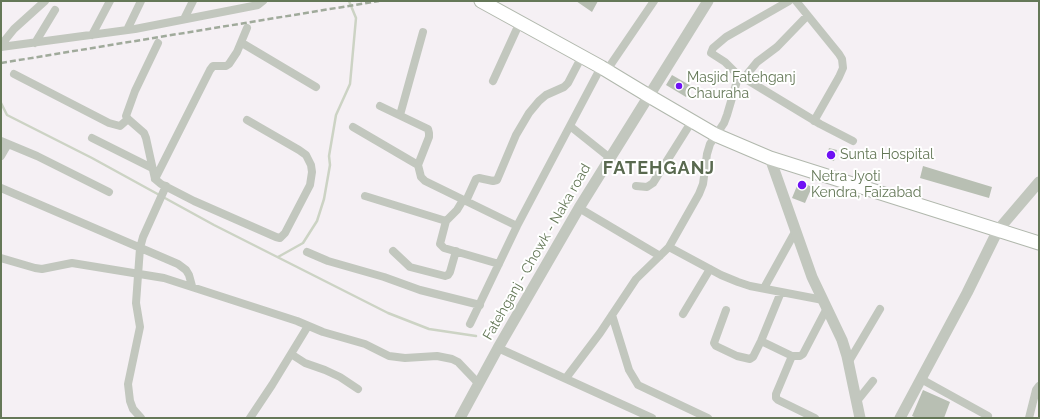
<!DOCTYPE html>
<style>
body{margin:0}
#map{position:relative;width:1040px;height:419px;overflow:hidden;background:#f5f0f4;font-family:Raleway,sans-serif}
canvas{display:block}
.frame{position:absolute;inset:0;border:2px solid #657858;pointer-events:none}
</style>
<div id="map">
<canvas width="1040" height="419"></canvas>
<div class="frame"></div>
</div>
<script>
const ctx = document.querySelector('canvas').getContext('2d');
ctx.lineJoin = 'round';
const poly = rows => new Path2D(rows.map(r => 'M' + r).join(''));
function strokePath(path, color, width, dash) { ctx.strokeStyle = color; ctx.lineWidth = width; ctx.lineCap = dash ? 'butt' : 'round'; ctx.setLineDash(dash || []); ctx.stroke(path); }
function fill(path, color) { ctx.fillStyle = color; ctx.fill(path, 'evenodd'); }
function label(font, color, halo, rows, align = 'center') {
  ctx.font = font + ' Raleway,sans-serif'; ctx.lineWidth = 4; ctx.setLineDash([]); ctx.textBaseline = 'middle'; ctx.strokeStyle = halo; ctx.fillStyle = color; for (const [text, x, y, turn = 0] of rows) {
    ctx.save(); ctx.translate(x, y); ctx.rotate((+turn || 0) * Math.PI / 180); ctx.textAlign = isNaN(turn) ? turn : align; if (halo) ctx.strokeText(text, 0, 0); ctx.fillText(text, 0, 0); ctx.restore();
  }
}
strokePath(poly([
 [1,103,7,115,92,158,214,225,388,313,429,329,476,336],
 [278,257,303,243,317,221,324,199,330,165,329,156,336,115,350,84,356,18,349,1]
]), '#ccd3c4', 2.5);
fill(poly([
 [576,1,598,1,592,12],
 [672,75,693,87,686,97,666,85],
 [829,148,837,150,834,161,826,159],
 [923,166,992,187,989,198,920,178],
 [799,181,812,187,805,203,792,198],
 [923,390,950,402,944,418,917,418,912,416]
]), '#b8bfb3');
const primary = poly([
 [481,1,601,67,649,96,716,135,770,158,1039,243]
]);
strokePath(primary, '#b1b8ad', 15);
strokePath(poly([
 [796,1,839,54,842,59,843,68,839,77,814,121],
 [184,19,193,1],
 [127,30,141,1],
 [92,35,110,1],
 [35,43,55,10],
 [158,43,135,91,126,116,128,119,144,133,146,138,155,179,161,184,194,201,276,237,280,238,285,233,310,185,312,172,311,165,306,155,299,150,247,120],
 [242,43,316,87],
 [1,45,14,29,45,1],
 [1,47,135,29,258,5,263,1],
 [607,70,654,1],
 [14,74,109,123,120,126,128,119],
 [737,76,744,78,820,124,853,141],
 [744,78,757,62,777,47,807,16],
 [493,81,520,22],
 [380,106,428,129,429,133,429,137,418,165],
 [400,115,423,32],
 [570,126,610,158],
 [353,127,418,165,421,177,425,181,517,226,470,324],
 [92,138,152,168],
 [1,141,37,156,109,192],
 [1,156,8,144],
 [155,179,210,70,213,66,226,66,229,64,237,52,247,28],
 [636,186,647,187,653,183,692,121],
 [1,188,178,264,186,270,189,275,192,286],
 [365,196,446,221],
 [463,200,457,210,446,221,440,244,444,248,499,264],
 [466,201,476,179,479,178,493,181,497,180,516,135,529,113,539,101,546,95,564,87,568,83,582,56],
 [579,208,660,256],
 [517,226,601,67],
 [669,247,721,275,738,282,750,286,823,300],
 [393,251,410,267,445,276,448,275,450,272,456,251],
 [307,252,328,261,384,277,420,290,480,305],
 [1,258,35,268,42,269,72,263,164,278,297,321,323,332,365,344,389,356,405,358,437,356,452,359,458,362,478,383],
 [764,288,795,232],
 [726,310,714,343,716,346,737,356,750,359,753,357,761,341,781,292],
 [683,314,710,269],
 [612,315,629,370,638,385,708,418],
 [761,341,792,356,800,356,803,354,827,308],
 [498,348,652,418],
 [291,354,305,363,325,370,340,377,358,389],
 [792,356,776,394,776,398,778,400,815,418],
 [848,363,880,309],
 [566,378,600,333,636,279,669,247,699,194,703,184,707,154,710,144,724,123,727,115,737,81,737,76,734,71,725,62,711,53,713,48,726,37,789,1],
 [921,379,988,416],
 [857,401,873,381],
 [141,418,133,409,130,401,128,384,140,327,136,303,140,248,143,237,166,186],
 [250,418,272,385,308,326],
 [1029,418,1036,390,1039,386]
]), '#c2c7be', 8);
strokePath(poly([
 [770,158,812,277,842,340,847,356,860,418],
 [460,418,498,348,579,208,708,1],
 [900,418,967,293,998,230,1039,182]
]), '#c2c7be', 11);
strokePath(primary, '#fff', 13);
strokePath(poly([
 [1,63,379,1]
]), '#a0aa9b', 2.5, [6, 3]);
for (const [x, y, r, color] of [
 [679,86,4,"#6f11f4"],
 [831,155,5,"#6f11f4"],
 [802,185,5,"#6f11f4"]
]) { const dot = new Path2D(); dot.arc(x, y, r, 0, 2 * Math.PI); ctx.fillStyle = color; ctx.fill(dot); strokePath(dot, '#fff', 1.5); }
label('14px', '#657858', '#fff', [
 ["Masjid Fatehganj",687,78],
 ["Chauraha",687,94],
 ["Sunta Hospital",840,155],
 ["Netra Jyoti",811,177],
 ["Kendra, Faizabad",811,193]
], 'left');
label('14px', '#657858', '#fff', [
 ["Fatehganj - Chowk - Naka road",537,252,-60]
]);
ctx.letterSpacing = '1px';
label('bold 18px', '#59694f', '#fff', [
 ["FATEHGANJ",659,169]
]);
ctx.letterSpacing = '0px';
</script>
